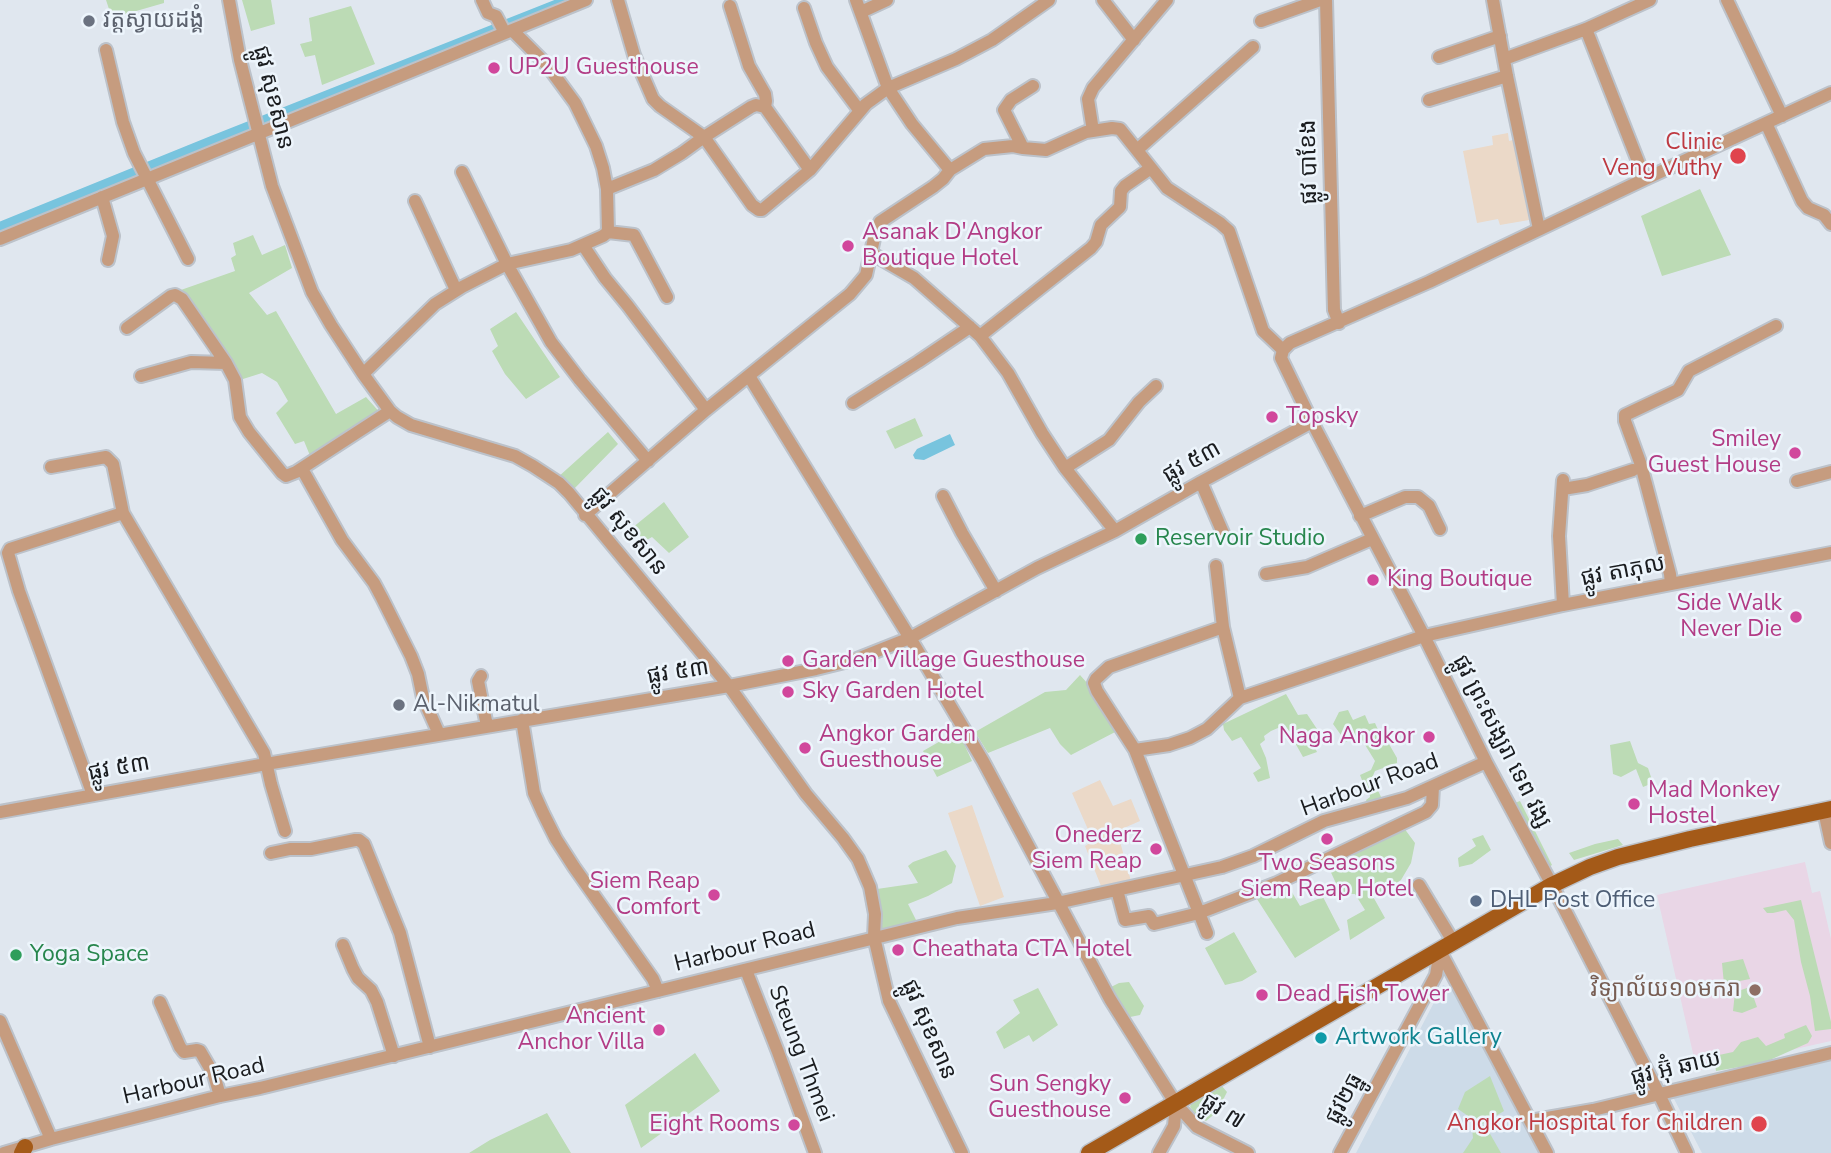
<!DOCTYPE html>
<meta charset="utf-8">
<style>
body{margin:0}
canvas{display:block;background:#e0e7ef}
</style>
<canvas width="1831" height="1153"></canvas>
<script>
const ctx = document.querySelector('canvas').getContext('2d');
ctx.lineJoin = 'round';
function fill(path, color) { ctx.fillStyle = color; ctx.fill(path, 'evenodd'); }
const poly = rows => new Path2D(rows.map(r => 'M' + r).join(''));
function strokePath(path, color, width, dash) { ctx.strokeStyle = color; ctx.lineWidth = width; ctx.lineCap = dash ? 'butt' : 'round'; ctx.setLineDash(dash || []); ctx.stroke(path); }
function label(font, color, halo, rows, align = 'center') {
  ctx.font = font + ' "Nunito Sans","Noto Sans Khmer",sans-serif'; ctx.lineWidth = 5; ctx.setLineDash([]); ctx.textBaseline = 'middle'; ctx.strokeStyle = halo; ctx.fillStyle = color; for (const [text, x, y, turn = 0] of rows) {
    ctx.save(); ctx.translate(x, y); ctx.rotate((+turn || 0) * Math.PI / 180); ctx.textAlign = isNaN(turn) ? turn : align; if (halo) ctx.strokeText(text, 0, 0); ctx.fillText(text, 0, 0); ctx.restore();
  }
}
fill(poly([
 [1508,133,1509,141,1513,140,1529,220,1500,225,1498,219,1477,223,1463,151,1493,145,1492,136],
 [1100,780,1113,806,1131,799,1140,821,1117,831,1131,881,1101,886,1085,846,1093,841,1072,793],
 [972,805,1004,897,980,906,948,813]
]), '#ebd9c8');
fill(poly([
 [1443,985,1458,992,1541,1153,1356,1153],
 [1831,1057,1831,1153,1702,1153,1672,1095]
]), '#cddbe8');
fill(poly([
 [1805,862,1812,893,1820,891,1831,939,1831,1041,1697,1071,1657,895]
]), '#e9d6e6');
fill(poly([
 [106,0,164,0,164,3,112,18],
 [242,0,271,0,275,24,251,31],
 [351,6,375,64,322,85,315,55,305,57,300,44,312,41,309,18],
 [1700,189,1731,255,1662,276,1641,216],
 [253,235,262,255,285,245,292,268,249,293,267,315,276,311,336,414,366,397,383,416,311,458,304,441,295,444,276,413,288,401,277,382,262,373,243,379,178,291,235,271,231,258,236,255,233,243],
 [516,312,560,377,526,399,505,374,492,351,498,346,490,329],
 [915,418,923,436,895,449,886,431],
 [608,432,618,444,572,491,557,478],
 [664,502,689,537,669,553,652,537,645,541,632,528],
 [1080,675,1096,693,1117,731,1071,755,1060,744,1050,728,988,753,975,732,1045,692,1066,690],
 [1286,694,1298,715,1307,714,1317,729,1308,734,1317,752,1303,757,1285,725,1271,731,1264,736,1265,740,1260,744,1266,758,1270,778,1258,782,1253,773,1261,768,1241,737,1232,741,1224,730,1223,724],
 [1348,710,1353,720,1365,715,1369,724,1375,723,1379,732,1385,728,1388,732,1385,737,1397,758,1397,763,1375,771,1372,778,1382,799,1368,806,1366,800,1370,797,1369,788,1365,788,1360,775,1371,770,1375,761,1359,735,1346,742,1333,724,1339,712],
 [958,731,972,761,937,777,923,751],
 [1630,741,1638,763,1648,768,1653,783,1643,787,1636,769,1621,777,1613,774,1610,745],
 [1520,801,1552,865,1545,870,1512,804],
 [1404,828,1415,843,1411,863,1401,880,1383,892,1378,891,1371,893,1385,918,1350,940,1347,920,1365,910,1355,894,1341,894,1327,864],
 [1483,835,1491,850,1472,864,1459,867,1458,858,1476,846,1472,839],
 [1618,839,1623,845,1574,860,1569,853,1595,844],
 [946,850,956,866,952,883,928,896,908,904,916,920,908,927,879,931,881,918,877,889,918,883,908,866,913,862],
 [1286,882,1300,906,1323,897,1340,930,1295,958,1255,896],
 [1801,900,1831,1022,1831,1029,1815,1031,1810,996,1801,962,1794,920,1786,910,1773,913,1767,913,1763,908],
 [1234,932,1257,972,1242,981,1225,985,1205,948],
 [1743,959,1750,979,1724,984,1722,963],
 [1129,982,1144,1006,1140,1015,1130,1017,1111,987,1119,983],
 [1750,987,1757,1007,1742,1013,1733,1011,1735,992],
 [1038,988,1058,1025,1033,1042,1029,1035,1004,1049,996,1032,1020,1013,1013,1000],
 [1806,1025,1812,1036,1808,1043,1763,1063,1716,1071,1715,1063,1719,1060,1719,1055,1733,1052,1741,1042,1758,1037,1766,1046,1785,1038,1784,1034],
 [695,1053,720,1091,641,1148,625,1105],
 [1490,1076,1504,1111,1479,1126,1485,1125,1501,1153,1463,1153,1473,1138,1471,1118,1458,1109,1465,1092],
 [1221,1085,1227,1092,1217,1112,1206,1121,1199,1118,1190,1107,1191,1104],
 [547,1113,571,1153,469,1153,490,1140]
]), '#bcdbb5');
fill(poly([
 [950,434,955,445,924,460,915,459,913,455,917,449]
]), '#78c4de');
strokePath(poly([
 [0,227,212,141,568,0]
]), '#78c4de', 10);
const minor = poly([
 [229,0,240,60,272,186,312,292,331,325,363,374,390,411,397,417,411,425,515,456,533,466,559,483,569,493,729,686,806,794,843,838,858,859,870,887,875,914,874,937,889,1001,962,1153],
 [482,0,488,13,496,16,505,33],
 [618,0,634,55,653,99,660,106,704,137,752,205,759,210,762,210,810,170,866,104,888,88,956,59,992,40,1049,0],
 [856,0,888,88,912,124,950,170],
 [1103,0,1134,40],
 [1326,0,1334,310,1339,323],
 [1493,0,1507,76,1539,229],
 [1727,0,1782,116],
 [730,6,749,66,765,94,766,101,765,107,810,170],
 [804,8,816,43,827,67,859,110],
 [861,12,887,0],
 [1261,21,1320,0],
 [1586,29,1645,179],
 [512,30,547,65,575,103,596,146,603,168,607,189],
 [106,50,123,122,134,153,188,259],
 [1439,57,1500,36],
 [1504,59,1586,29,1650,0],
 [1429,100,1507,76],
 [1766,123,1802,201,1808,208,1824,215,1831,224],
 [1093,131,1088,99,1093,88,1167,0],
 [1023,148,1004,110,1011,100,1033,86],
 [1137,150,1253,47],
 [462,172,507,264,551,342,580,380,648,461],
 [102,197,113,236,108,260],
 [415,201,456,290],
 [608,232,607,189,654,170,682,153,704,137,751,107,756,105,765,107],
 [0,239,586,0],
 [583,245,605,278,628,306,706,410],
 [871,253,914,278,980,336,1008,373,1042,433,1065,468,1115,531],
 [127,328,171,296,175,295,182,299,226,363,235,380,240,417,249,432,282,473,286,476,296,472,390,411],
 [980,336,1091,248,1096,242,1101,225,1120,207,1121,191,1125,186,1151,168],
 [1283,350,1281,358,1312,422,1424,636,1486,762,1552,885,1659,1094,1687,1153],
 [1283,350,1290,343,1429,282,1645,179,1831,93],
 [363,374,435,304,462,287,507,264,571,250,603,236,608,232,634,235,667,297],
 [141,376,191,362,226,363],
 [749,376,910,638,983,761,1110,999,1176,1104,1197,1127,1248,1153],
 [853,403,918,362,970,327],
 [51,467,106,457,113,464,123,513,264,753,271,784,285,831],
 [1065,468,1109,440,1139,402,1156,386],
 [302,469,342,540,374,583,382,598,411,656,418,674,423,698,439,734],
 [1563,480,1559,536,1563,605],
 [1797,481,1831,472],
 [1201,482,1223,533],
 [1563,489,1587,485,1633,470],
 [943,496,962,533,996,591],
 [585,515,706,410,850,294,866,275,875,234,880,222,933,187,943,179,950,170,984,149,1013,146,1023,148,1046,150,1086,132,1112,128,1120,129,1167,188,1220,223,1229,231,1263,331,1283,350],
 [1360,516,1405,497,1418,497,1429,506,1440,529],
 [1216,566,1223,627,1240,698],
 [1266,574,1307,567,1372,539],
 [1671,584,1670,574,1641,465,1625,421,1625,415,1678,390,1689,371,1776,326],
 [481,676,478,681,487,726],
 [522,720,534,793,543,813,556,839,574,867,653,979,658,991],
 [1135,750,1169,745,1190,738,1207,729,1240,698,1424,636,1563,605,1831,553],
 [93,795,19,591,8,553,10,549,123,513],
 [1824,811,1831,843],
 [0,812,266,764,729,686,816,669,857,659,910,638,1037,568,1115,531,1201,482,1312,422],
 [271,853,290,849,311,849,355,840,359,840,364,844,400,933,430,1047],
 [1419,885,1454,943],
 [1117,890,1125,920,1149,916,1154,924,1199,913,1277,883,1426,812,1432,805,1433,787],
 [1207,933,1135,750,1097,691,1094,683,1096,679,1109,667,1223,627],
 [343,945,353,969,358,978,371,990,377,1002,394,1056],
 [1440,951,1547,1153],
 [746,970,778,1052,815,1153],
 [160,1002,180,1047,184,1052,197,1050,200,1051,214,1075,220,1096],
 [0,1021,51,1139],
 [1530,1121,1593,1110,1831,1053],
 [4,1153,51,1139,220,1096,260,1088,957,918,1057,903,1222,867,1253,856,1324,821,1407,798,1486,762],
 [1159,1153,1174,1126,1176,1104],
 [1340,1153,1436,975,1440,951]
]);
const major = poly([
 [22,1153,25,1147],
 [1089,1153,1552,885,1590,867,1618,857,1690,839,1831,809]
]);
strokePath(minor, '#bcc2ca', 16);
strokePath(major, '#bcc2ca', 19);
strokePath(minor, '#c69c7f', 12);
strokePath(major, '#a45a18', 16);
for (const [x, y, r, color] of [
 [89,21,7,"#6b7280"],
 [494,68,7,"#d1479c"],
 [1738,156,9,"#e0444e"],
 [848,246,7,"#d1479c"],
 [1272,417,7,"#d1479c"],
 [1795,453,7,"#d1479c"],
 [1141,539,7,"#2e9e5b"],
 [1373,580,7,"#d1479c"],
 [1796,617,7,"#d1479c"],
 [788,661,7,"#d1479c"],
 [788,692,7,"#d1479c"],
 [399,705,7,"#6b7280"],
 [1429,737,7,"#d1479c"],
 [805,748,7,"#d1479c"],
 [1634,804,7,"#d1479c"],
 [1327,839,7,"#d1479c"],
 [1156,849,7,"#d1479c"],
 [714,895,7,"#d1479c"],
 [1476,901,7,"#5c6f8a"],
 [898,950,7,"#d1479c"],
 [16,955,7,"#2e9e5b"],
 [1755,990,7,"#8d6e63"],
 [1262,995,7,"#d1479c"],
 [659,1030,7,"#d1479c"],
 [1321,1038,7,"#0f9aa8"],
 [1125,1098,7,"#d1479c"],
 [1759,1124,9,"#e0444e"],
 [794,1125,7,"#d1479c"]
]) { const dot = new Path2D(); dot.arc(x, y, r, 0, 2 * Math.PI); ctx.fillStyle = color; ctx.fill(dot); strokePath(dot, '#edf5fc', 2.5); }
label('23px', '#5b616d', '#edf5fc', [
 ["វត្តស្វាយដង្គំ",103,21],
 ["Al-Nikmatul",413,705]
], 'left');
label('23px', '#b23c85', '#edf5fc', [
 ["UP2U Guesthouse",508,68],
 ["Asanak D'Angkor",862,233],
 ["Boutique Hotel",862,259],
 ["Topsky",1286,417],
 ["Smiley",1781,440,"right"],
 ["Guest House",1781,466,"right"],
 ["King Boutique",1387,580],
 ["Side Walk",1782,604,"right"],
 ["Never Die",1782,630,"right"],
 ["Garden Village Guesthouse",802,661],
 ["Sky Garden Hotel",802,692],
 ["Angkor Garden",819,735],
 ["Guesthouse",819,761],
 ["Naga Angkor",1415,737,"right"],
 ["Mad Monkey",1648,791],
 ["Hostel",1648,817],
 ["Onederz",1142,836,"right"],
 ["Siem Reap",1142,862,"right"],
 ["Two Seasons",1327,864,"center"],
 ["Siem Reap Hotel",1327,890,"center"],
 ["Siem Reap",700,882,"right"],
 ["Comfort",700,908,"right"],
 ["Cheathata CTA Hotel",912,950],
 ["Dead Fish Tower",1276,995],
 ["Ancient",645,1017,"right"],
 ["Anchor Villa",645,1043,"right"],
 ["Sun Sengky",1111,1085,"right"],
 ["Guesthouse",1111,1111,"right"],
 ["Eight Rooms",780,1125,"right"]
], 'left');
label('23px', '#1a1c1f', '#edf5fc', [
 ["ផ្លូវ សុខសាន",272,98,76],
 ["ផ្លូវ បាខែង",1310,162,-91],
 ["ផ្លូវ ៥៣",1192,463,-29],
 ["ផ្លូវ សុខសាន",628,532,51],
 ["ផ្លូវ តាភុល",1623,572,-11],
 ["ផ្លូវ ៥៣",678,673,-9],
 ["ផ្លូវ ព្រះសង្ឃរា ទេព វង្ស",1501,742,63],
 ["ផ្លូវ ៥៣",119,769,-10],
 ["Harbour Road",1370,786,-20],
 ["Harbour Road",745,948,-14],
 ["ផ្លូវ សុខសាន",928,1030,67],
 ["Steung Thmei",800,1054,69],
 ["ផ្លូវ អ៊ុំ ឆាយ",1676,1069,-13],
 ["Harbour Road",194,1082,-13],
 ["ផ្លូវ២ធ្នូ",1345,1099,-62],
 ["ផ្លូវ ៧",1222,1112,33]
]);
label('23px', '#be3a42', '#edf5fc', [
 ["Clinic",1722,143],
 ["Veng Vuthy",1722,169],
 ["Angkor Hospital for Children",1743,1124]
], 'right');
label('23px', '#27864d', '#edf5fc', [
 ["Reservoir Studio",1155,539],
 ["Yoga Space",30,955]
], 'left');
label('23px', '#4e5e75', '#edf5fc', [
 ["DHL Post Office",1490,901]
], 'left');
label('23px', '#785e54', '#edf5fc', [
 ["វិទ្យាល័យ១០មករា",1741,990]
], 'right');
label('23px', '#0d838f', '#edf5fc', [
 ["Artwork Gallery",1335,1038]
], 'left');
</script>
